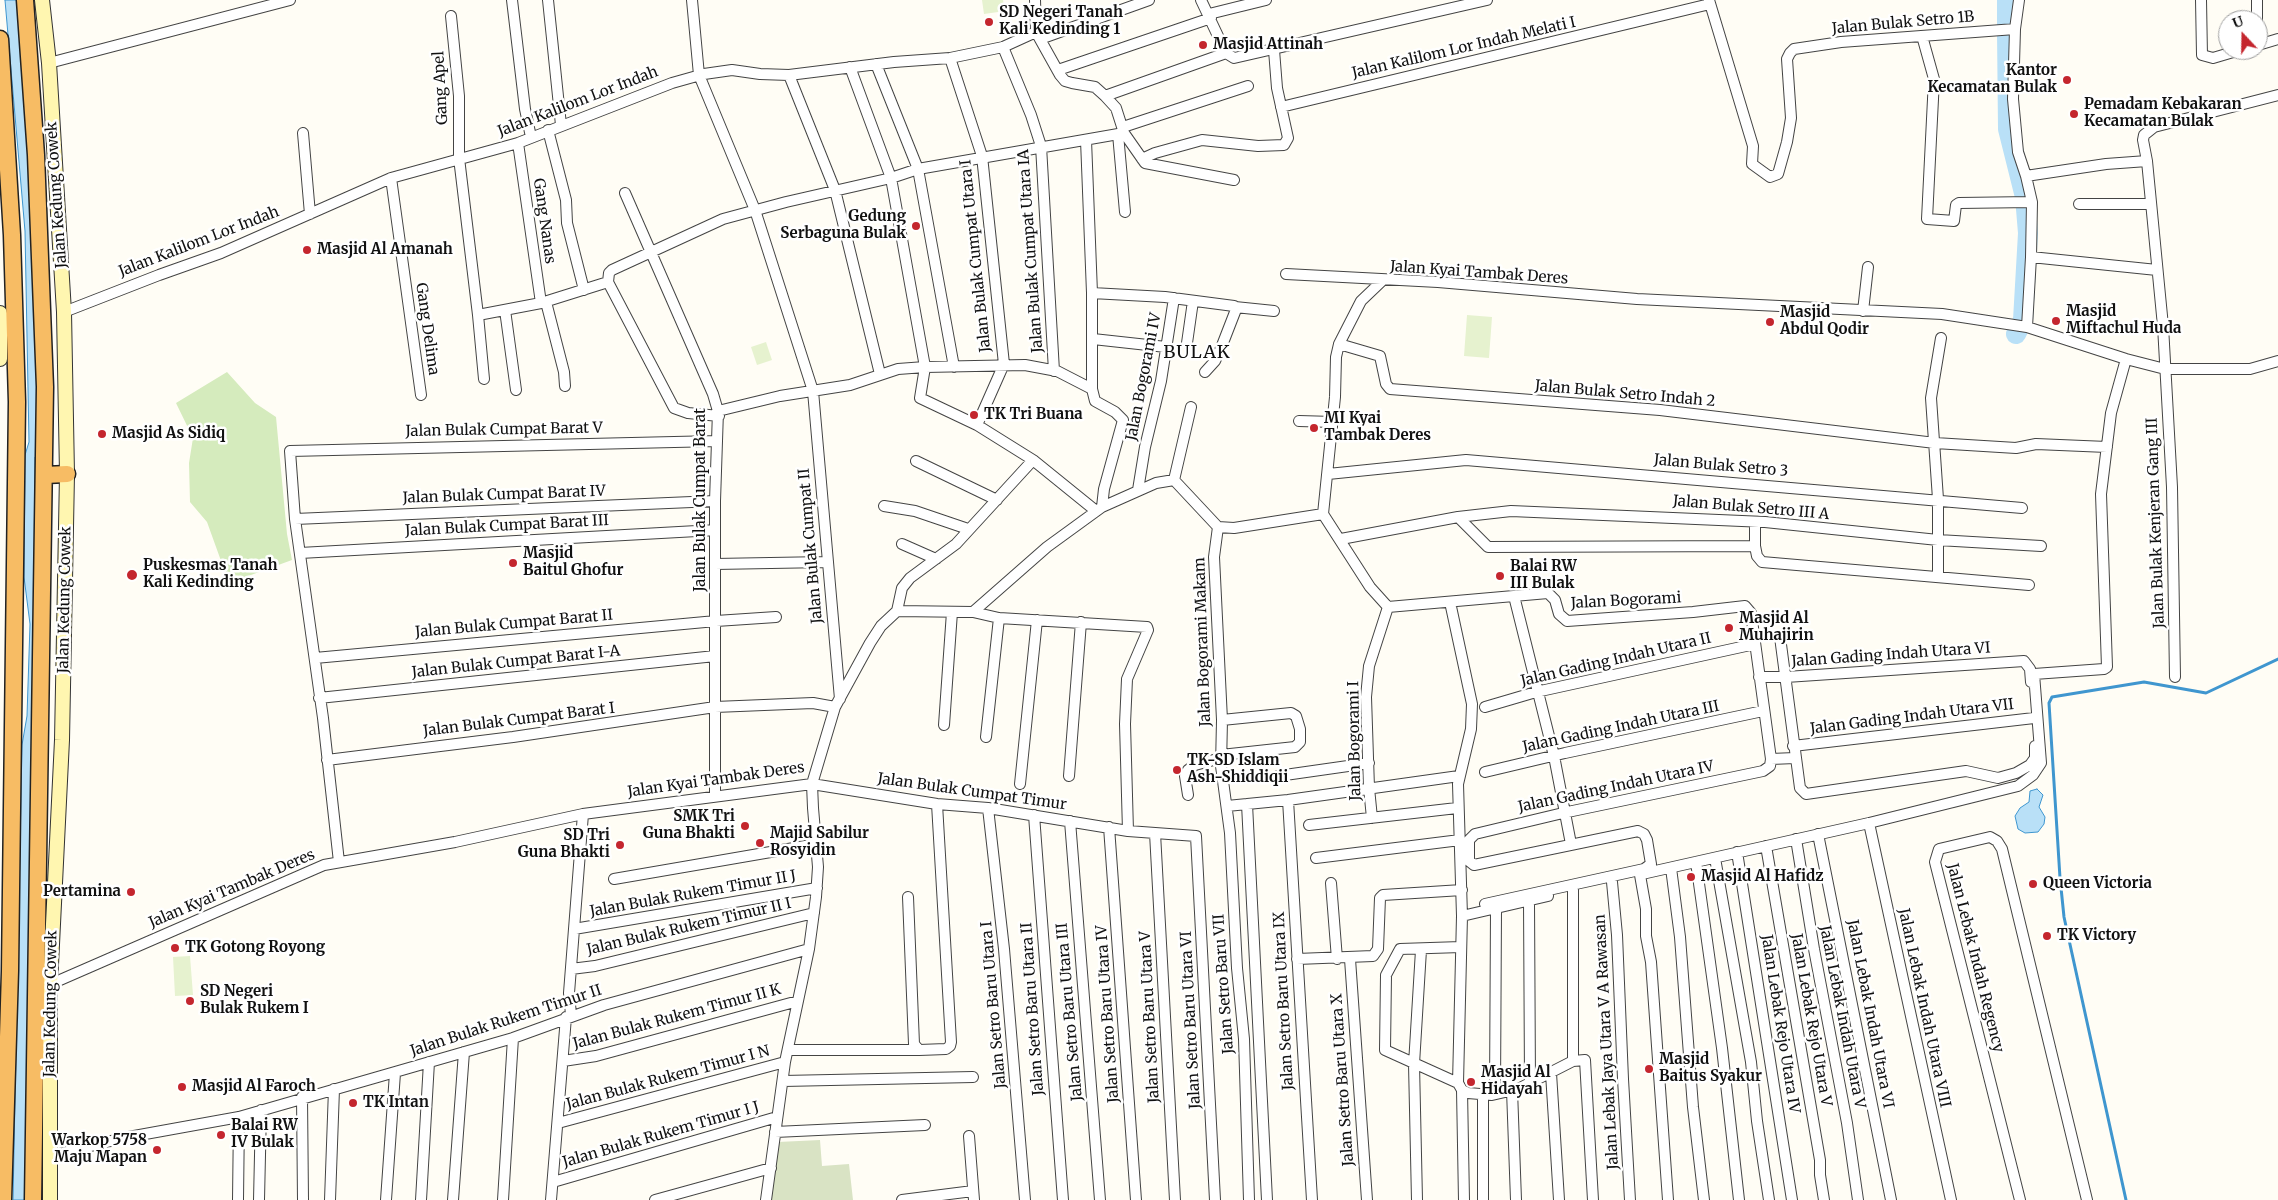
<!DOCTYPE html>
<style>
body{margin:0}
#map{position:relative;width:2278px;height:1200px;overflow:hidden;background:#fffdf5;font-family:Merriweather,serif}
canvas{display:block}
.north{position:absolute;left:2218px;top:10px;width:50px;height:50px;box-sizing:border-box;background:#fff;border:1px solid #a0a0a0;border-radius:50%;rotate:339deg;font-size:14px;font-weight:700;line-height:20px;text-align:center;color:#111}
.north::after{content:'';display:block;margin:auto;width:18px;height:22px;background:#c4262e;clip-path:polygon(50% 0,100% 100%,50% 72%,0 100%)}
</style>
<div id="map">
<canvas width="2278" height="1200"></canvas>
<div class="north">U</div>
</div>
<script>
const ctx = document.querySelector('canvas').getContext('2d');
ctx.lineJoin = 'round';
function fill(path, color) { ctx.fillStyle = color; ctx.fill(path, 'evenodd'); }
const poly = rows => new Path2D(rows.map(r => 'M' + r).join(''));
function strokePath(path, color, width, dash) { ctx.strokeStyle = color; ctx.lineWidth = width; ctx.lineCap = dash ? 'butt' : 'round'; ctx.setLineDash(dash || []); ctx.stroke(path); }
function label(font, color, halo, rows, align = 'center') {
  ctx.font = font + ' Merriweather,serif'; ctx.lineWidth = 5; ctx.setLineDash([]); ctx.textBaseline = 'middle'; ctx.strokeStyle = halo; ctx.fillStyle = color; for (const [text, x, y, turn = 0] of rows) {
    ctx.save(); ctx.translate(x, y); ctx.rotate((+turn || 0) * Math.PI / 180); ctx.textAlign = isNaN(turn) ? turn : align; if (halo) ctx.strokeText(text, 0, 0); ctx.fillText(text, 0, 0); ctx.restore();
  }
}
fill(poly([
 [227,372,255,403,276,417,287,534,292,560,229,583,207,522,190,502,189,463,193,438,176,403]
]), '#d5ebbd');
fill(poly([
 [820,1140,822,1166,849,1164,853,1200,770,1200,778,1142]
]), '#d9e3c4');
fill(poly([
 [982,0,1003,0,1005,11,984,14],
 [1467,315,1492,317,1489,358,1464,356],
 [766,342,772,360,757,365,751,347],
 [190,956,193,995,175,996,173,957]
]), '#e6f2cf');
const water = poly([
 [5,0,18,0,30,138,40,456,35,457,34,577,38,625,27,1200,13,1200,22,745,27,716,30,624,24,577,25,455,29,442,25,231,5,0],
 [2037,789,2043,795,2039,807,2045,817,2044,824,2038,832,2025,833,2018,829,2015,816,2020,808,2029,802,2030,791,2037,789]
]);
fill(water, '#b9e0f7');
strokePath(water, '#3f96cf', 1);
strokePath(poly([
 [2126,1200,2064,917,2060,878,2049,703,2052,697,2144,682,2206,693,2278,659]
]), '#3f96cf', 3);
strokePath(poly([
 [2007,26,2007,0],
 [2007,32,2008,129,2025,197,2028,233,2023,320,2016,334]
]), '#b9e0f7', 20);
const minor = poly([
 [512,0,525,109,531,137],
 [548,0,561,125],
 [692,0,699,75,755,210,813,391,840,699],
 [1035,0,1036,32,1060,75,1065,81,1072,83,1095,87,1105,96,1116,108,1124,133,1145,163,1234,180],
 [1201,0,1226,53,1234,58,1487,0],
 [1709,0,1753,146,1752,164,1770,177,1778,174,1787,142,1791,118,1787,59,1790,53,1794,49,1841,42,2015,29],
 [2201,0,2202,55,2213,58,2240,50],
 [2257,0,2257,20],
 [1209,14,1266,0],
 [451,16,459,96,459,158,478,315,484,379],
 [1922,36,1934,79,1927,219,1954,221,1956,205,1959,203,2032,202],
 [1040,39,1149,0],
 [2258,45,2278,39],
 [1003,47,1031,115,1041,146,1054,371],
 [950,58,982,156,1004,364,977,425],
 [49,63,290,0],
 [876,64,918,169,954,367],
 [850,67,891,178,925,367,920,398,977,425,1033,460,1096,511],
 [1058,70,1211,18],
 [789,75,835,190,880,374],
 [1105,96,1226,53],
 [1281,107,1710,4],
 [1123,127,1248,86],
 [548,130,566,200,567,223,584,290],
 [303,133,310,214],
 [1118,134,1125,212],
 [1086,140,1092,293,1092,389,1095,401,1115,412,1123,420,1104,489,1102,507],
 [518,143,541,303],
 [1142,159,1155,153,1202,140,1258,146,1284,145,1288,138,1277,88,1274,50],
 [2026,176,2106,164,2147,161],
 [391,178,421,395],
 [625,193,713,394,718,411,715,501,715,795],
 [2079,204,2151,204],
 [2031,257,2157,270],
 [1286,274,1438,282,1637,299,1942,314,2027,327,2031,257,2032,202,2026,176,2018,152,2013,99,2015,29,2019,0],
 [1092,293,1165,297,1234,306,1235,312,1221,348,1215,361,1205,372],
 [546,302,564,372,565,386],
 [1235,307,1274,311],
 [505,310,516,390],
 [1863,311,1868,267],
 [64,312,159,275,221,253,391,178,518,143,672,83,704,74,732,70,760,74,789,75,894,62,950,58,1003,47,1036,32],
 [478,315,541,303,608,282],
 [2027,327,2126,359,2165,369,2250,369,2278,361],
 [1093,339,1166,347],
 [1187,343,1193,301],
 [1339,344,1380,356,1386,384,1390,389,1660,410,1935,443,2016,448,2036,444,2107,447],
 [718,411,780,396,850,385,898,369,925,367,1025,365,1057,371,1092,389],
 [719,416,688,413,674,408,608,282,609,273,612,270,723,219,786,202,891,178,918,169,1124,133],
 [1299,421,1333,422],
 [916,461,997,500],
 [1328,474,1466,460,2022,508],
 [1174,480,1191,407],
 [1138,490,1145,447,1161,381,1174,298],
 [884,506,915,511,968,529],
 [1323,514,1370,587,1388,607,1548,593,1555,600,1559,614,1567,621,1693,612,1745,606,1751,613,1771,759,1770,766,1763,771,1563,813,1475,834,1469,840,1469,861,1474,865,1638,831,1644,834,1647,840,1651,864,1644,869,1485,904],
 [1458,517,1488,547,1755,546],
 [295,519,715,501],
 [1755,522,1755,546,1757,556,1762,562,2029,585],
 [1218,527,1214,557,1222,720,1221,766,1230,833,1237,968,1244,1039,1249,1200],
 [1341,539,1458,517,1511,511,1765,522,1938,540,2041,546],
 [902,544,936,559],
 [300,553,715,530],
 [715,564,826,562],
 [1938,577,1938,499,1931,398,1941,338],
 [1514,596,1554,756,1571,844],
 [1450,602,1472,704,1471,729,1458,784,1462,916,1458,1083,1462,1090,1468,1093,1492,1095,1518,1089,1573,1061,1585,1060,1593,1200],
 [897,611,902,588,910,578,956,544,1033,460],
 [973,612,999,618,1147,627,1148,630,1127,679,1125,724,1128,831],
 [1780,637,1800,788,1806,794,1966,771,1998,778,2016,773,2030,765,2035,758,2035,746],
 [315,658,716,621,776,617],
 [1759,677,1786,677,2024,661,2030,669,2031,682],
 [2175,677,2172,487,2163,326,2147,161,2143,140,2144,135,2154,127,2278,95],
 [319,698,715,656],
 [1485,707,1536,692,1755,644],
 [944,725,952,612],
 [986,737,999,618],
 [1793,746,2034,718],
 [1221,755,1295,747,1300,742,1300,729,1296,716,1291,713,1222,720],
 [1771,759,1795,758],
 [327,760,513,737,715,707,813,703,835,707],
 [1485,772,1565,753,1763,711],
 [1069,776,1081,622],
 [1278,776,1369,763],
 [1020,784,1037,620],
 [1188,795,1185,776,1188,770,1195,765,1221,758],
 [1288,800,1312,1200],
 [1247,804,1267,1200],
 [1227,806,1288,800,1459,776],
 [988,808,1004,949,1025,1200],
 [1034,815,1063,1200],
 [1372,818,1369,788,1366,697,1369,666,1388,607],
 [1070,821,1100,1200],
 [1869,823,1951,1200],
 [1309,825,1457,808],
 [1109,827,1136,1200],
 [1155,833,1175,1200],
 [1818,834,1891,1200],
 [1796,839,1814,949,1847,1123,1858,1200],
 [1766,846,1820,1160,1820,1175,1824,1200],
 [1737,852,1792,1200],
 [1316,858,1460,840],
 [1715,858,1751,1062,1757,1121,1769,1200],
 [339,862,323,718,295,519,290,451,717,441],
 [1696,862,1722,1048,1739,1200],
 [1671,868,1680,937,1693,1107,1704,1200],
 [1642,874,1869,823,2018,786,2033,775,2041,763,2034,674,2104,669,2107,667,2101,494,2111,413,2126,359],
 [1640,875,1646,909,1646,936,1651,962,1668,1200],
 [614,879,817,844],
 [1612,882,1617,935,1623,1079,1630,1200],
 [1331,883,1337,959],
 [1573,890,1573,1061],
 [908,897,914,1044,919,1050,946,1049,950,1046,951,1042,937,804],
 [1529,901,1530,1083],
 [1462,916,1548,896],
 [574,929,817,888],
 [1297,959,1373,956,1378,949,1380,898,1383,895,1462,890],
 [1350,959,1367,1200],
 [571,969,595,966,814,913],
 [44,987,324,865,455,842,583,814,812,784,835,707,870,643,881,626,897,611,973,612,1047,547,1102,507,1156,483,1174,480,1218,527,1234,528,1323,514,1335,397,1336,357,1339,344,1361,301,1383,280],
 [571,1015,569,993,583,814],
 [788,1050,919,1050],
 [563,1061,596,1056,798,1001],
 [1551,1073,1559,1200],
 [783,1081,973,1077],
 [1458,1083,1385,1050,1386,975,1400,949,1461,947],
 [1462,1090,1464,1200],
 [1512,1090,1516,1200],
 [1495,1094,1496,909],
 [1483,1095,1483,1200],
 [302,1097,303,1200],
 [558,1123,785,1062],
 [775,1132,925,1125],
 [969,1136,974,1200],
 [51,1156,123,1138,239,1117,513,1038,604,1005,809,949],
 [553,1182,777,1117],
 [238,1200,239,1117],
 [259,1200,261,1110],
 [330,1200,334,1089],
 [386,1200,395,1073],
 [421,1200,429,1062],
 [453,1200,464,1052],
 [503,1200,513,1038],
 [551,1200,566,1017],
 [655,1200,771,1168],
 [766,1200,785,1062,809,949,816,897,818,867,813,808,812,784,937,804,988,808,1128,831,1196,836,1215,1200],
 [902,1200,973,1191],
 [1417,1200,1414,1064,1421,950],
 [2020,1200,1935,862,1939,849,1990,837,1997,841,2002,849,2087,1200]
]);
const secondary = poly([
 [42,0,49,63,64,312,67,474,62,740,50,985,50,1200],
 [0,313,0,359]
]);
const trunk = poly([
 [25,0,36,155,45,387,33,1200],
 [0,39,12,235,17,402,10,971,3,1200],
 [45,475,67,474]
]);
strokePath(minor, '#444', 12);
strokePath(secondary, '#333', 16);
strokePath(trunk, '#222', 19);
strokePath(minor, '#fff', 10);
strokePath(secondary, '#fff6b0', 14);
strokePath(trunk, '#f7bc64', 16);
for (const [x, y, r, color] of [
 [989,22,5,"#c4262e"],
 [1203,45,5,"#c4262e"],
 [2067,80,5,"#c4262e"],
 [2074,114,5,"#c4262e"],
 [916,226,5,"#c4262e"],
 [307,250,5,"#c4262e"],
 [2056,321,5,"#c4262e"],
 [1770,322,5,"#c4262e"],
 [974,415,5,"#c4262e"],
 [1314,428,5,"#c4262e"],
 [102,434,5,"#c4262e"],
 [513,563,5,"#c4262e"],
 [132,575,6,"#c4262e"],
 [1500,576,5,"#c4262e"],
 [1729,628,5,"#c4262e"],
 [1177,770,5,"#c4262e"],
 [745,826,5,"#c4262e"],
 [760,843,5,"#c4262e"],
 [620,845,5,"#c4262e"],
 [1691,877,5,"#c4262e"],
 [2033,884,5,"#c4262e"],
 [131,892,5,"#c4262e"],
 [2047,936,5,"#c4262e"],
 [175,948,5,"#c4262e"],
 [190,1001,5,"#c4262e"],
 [1649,1069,5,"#c4262e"],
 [1471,1082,5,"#c4262e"],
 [182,1087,5,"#c4262e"],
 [353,1103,5,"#c4262e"],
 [221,1135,5,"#c4262e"],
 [157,1150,5,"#c4262e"]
]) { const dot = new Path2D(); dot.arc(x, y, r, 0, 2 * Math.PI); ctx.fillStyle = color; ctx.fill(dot); strokePath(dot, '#fff', 2); }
label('bold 15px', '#111', '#fff', [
 ["SD Negeri Tanah",999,13],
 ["Kali Kedinding 1",999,30],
 ["Masjid Attinah",1213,45],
 ["Kantor",2057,71,"right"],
 ["Kecamatan Bulak",2057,88,"right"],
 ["Pemadam Kebakaran",2084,105],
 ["Kecamatan Bulak",2084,122],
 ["Gedung",906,217,"right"],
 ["Serbaguna Bulak",906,234,"right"],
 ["Masjid Al Amanah",317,250],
 ["Masjid",2066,312],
 ["Miftachul Huda",2066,329],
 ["Masjid",1780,313],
 ["Abdul Qodir",1780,330],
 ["TK Tri Buana",984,415],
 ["MI Kyai",1324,419],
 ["Tambak Deres",1324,436],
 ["Masjid As Sidiq",112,434],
 ["Masjid",523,554],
 ["Baitul Ghofur",523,571],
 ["Puskesmas Tanah",143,566],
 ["Kali Kedinding",143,583],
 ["Balai RW",1510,567],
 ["III Bulak",1510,584],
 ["Masjid Al",1739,619],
 ["Muhajirin",1739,636],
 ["TK-SD Islam",1187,761],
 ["Ash-Shiddiqii",1187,778],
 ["SMK Tri",735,817,"right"],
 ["Guna Bhakti",735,834,"right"],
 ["Majid Sabilur",770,834],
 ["Rosyidin",770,851],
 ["SD Tri",610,836,"right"],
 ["Guna Bhakti",610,853,"right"],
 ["Masjid Al Hafidz",1701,877],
 ["Queen Victoria",2043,884],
 ["Pertamina",121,892,"right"],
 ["TK Victory",2057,936],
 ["TK Gotong Royong",185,948],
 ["SD Negeri",200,992],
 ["Bulak Rukem I",200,1009],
 ["Masjid",1659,1060],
 ["Baitus Syakur",1659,1077],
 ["Masjid Al",1481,1073],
 ["Hidayah",1481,1090],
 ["Masjid Al Faroch",192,1087],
 ["TK Intan",363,1103],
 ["Balai RW",231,1126],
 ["IV Bulak",231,1143],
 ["Warkop 5758",147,1141,"right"],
 ["Maju Mapan",147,1158,"right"]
], 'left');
label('15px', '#111', '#fff', [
 ["Jalan Bulak Setro 1B",1903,23,-5],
 ["Jalan Kalilom Lor Indah Melati I",1464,48,-13],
 ["Gang Apel",441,88,-93],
 ["Jalan Kalilom Lor Indah",578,102,-21],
 ["Jalan Kedung Cowek",57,195,-94],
 ["Gang Nanas",544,221,82],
 ["Jalan Kalilom Lor Indah",199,242,-21],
 ["Jalan Bulak Cumpat Utara IA",1031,251,-94],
 ["Jalan Bulak Cumpat Utara I",976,256,-96],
 ["Jalan Kyai Tambak Deres",1479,273,4],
 ["Gang Delima",427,329,82],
 ["Jalan Bogorami IV",1144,377,-79],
 ["Jalan Bulak Setro Indah 2",1625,394,5],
 ["Jalan Bulak Cumpat Barat V",504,430,-1],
 ["Jalan Bulak Setro 3",1721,466,5],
 ["Jalan Bulak Cumpat Barat IV",504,495,-2],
 ["Jalan Bulak Cumpat Barat",701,500,-90],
 ["Jalan Bulak Setro III A",1751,508,5],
 ["Jalan Bulak Kenjeran Gang III",2156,523,-92],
 ["Jalan Bulak Cumpat Barat III",507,526,-3],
 ["Jalan Bulak Cumpat II",811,546,-95],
 ["Jalan Kedung Cowek",65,600,-89],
 ["Jalan Bogorami",1626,601,-3],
 ["Jalan Bulak Cumpat Barat II",514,624,-5],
 ["Jalan Bogorami Makam",1203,642,-92],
 ["Jalan Gading Indah Utara VI",1891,655,-4],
 ["Jalan Gading Indah Utara II",1616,660,-13],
 ["Jalan Bulak Cumpat Barat I-A",516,662,-6],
 ["Jalan Gading Indah Utara VII",1912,717,-7],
 ["Jalan Bulak Cumpat Barat I",519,720,-7],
 ["Jalan Gading Indah Utara III",1621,727,-12],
 ["Jalan Bogorami I",1355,741,-91],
 ["Jalan Kyai Tambak Deres",716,780,-8],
 ["Jalan Gading Indah Utara IV",1616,787,-12],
 ["Jalan Bulak Cumpat Timur",972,792,8],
 ["Jalan Kyai Tambak Deres",232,889,-23],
 ["Jalan Bulak Rukem Timur II J",693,894,-10],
 ["Jalan Bulak Rukem Timur II I",689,927,-13],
 ["Jalan Lebak Indah Regency",1975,958,76],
 ["Jalan Setro Baru VII",1224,984,-94],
 ["Jalan Setro Baru Utara IX",1284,1001,-93],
 ["Jalan Kedung Cowek",51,1004,-89],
 ["Jalan Setro Baru Utara I",994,1005,-95],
 ["Jalan Lebak Indah Utara VIII",1924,1008,78],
 ["Jalan Setro Baru Utara II",1033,1009,-94],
 ["Jalan Setro Baru Utara III",1070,1012,-95],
 ["Jalan Setro Baru Utara IV",1108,1014,-94],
 ["Jalan Lebak Indah Utara VI",1870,1014,79],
 ["Jalan Bulak Rukem Timur II K",677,1017,-15],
 ["Jalan Setro Baru Utara V",1150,1017,-93],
 ["Jalan Lebak Indah Utara V",1842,1017,79],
 ["Jalan Setro Baru Utara VI",1191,1020,-93],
 ["Jalan Lebak Rejo Utara V",1811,1020,80],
 ["Jalan Bulak Rukem Timur II",506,1021,-18],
 ["Jalan Lebak Rejo Utara IV",1780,1024,81],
 ["Jalan Lebak Jaya Utara V A Rawasan",1607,1042,-93],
 ["Jalan Bulak Rukem Timur I N",668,1078,-15],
 ["Jalan Setro Baru Utara X",1343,1080,-94],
 ["Jalan Bulak Rukem Timur I J",661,1135,-16]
]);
ctx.letterSpacing = '1px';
label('18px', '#111', '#fff', [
 ["BULAK",1197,353]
]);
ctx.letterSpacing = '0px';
</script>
